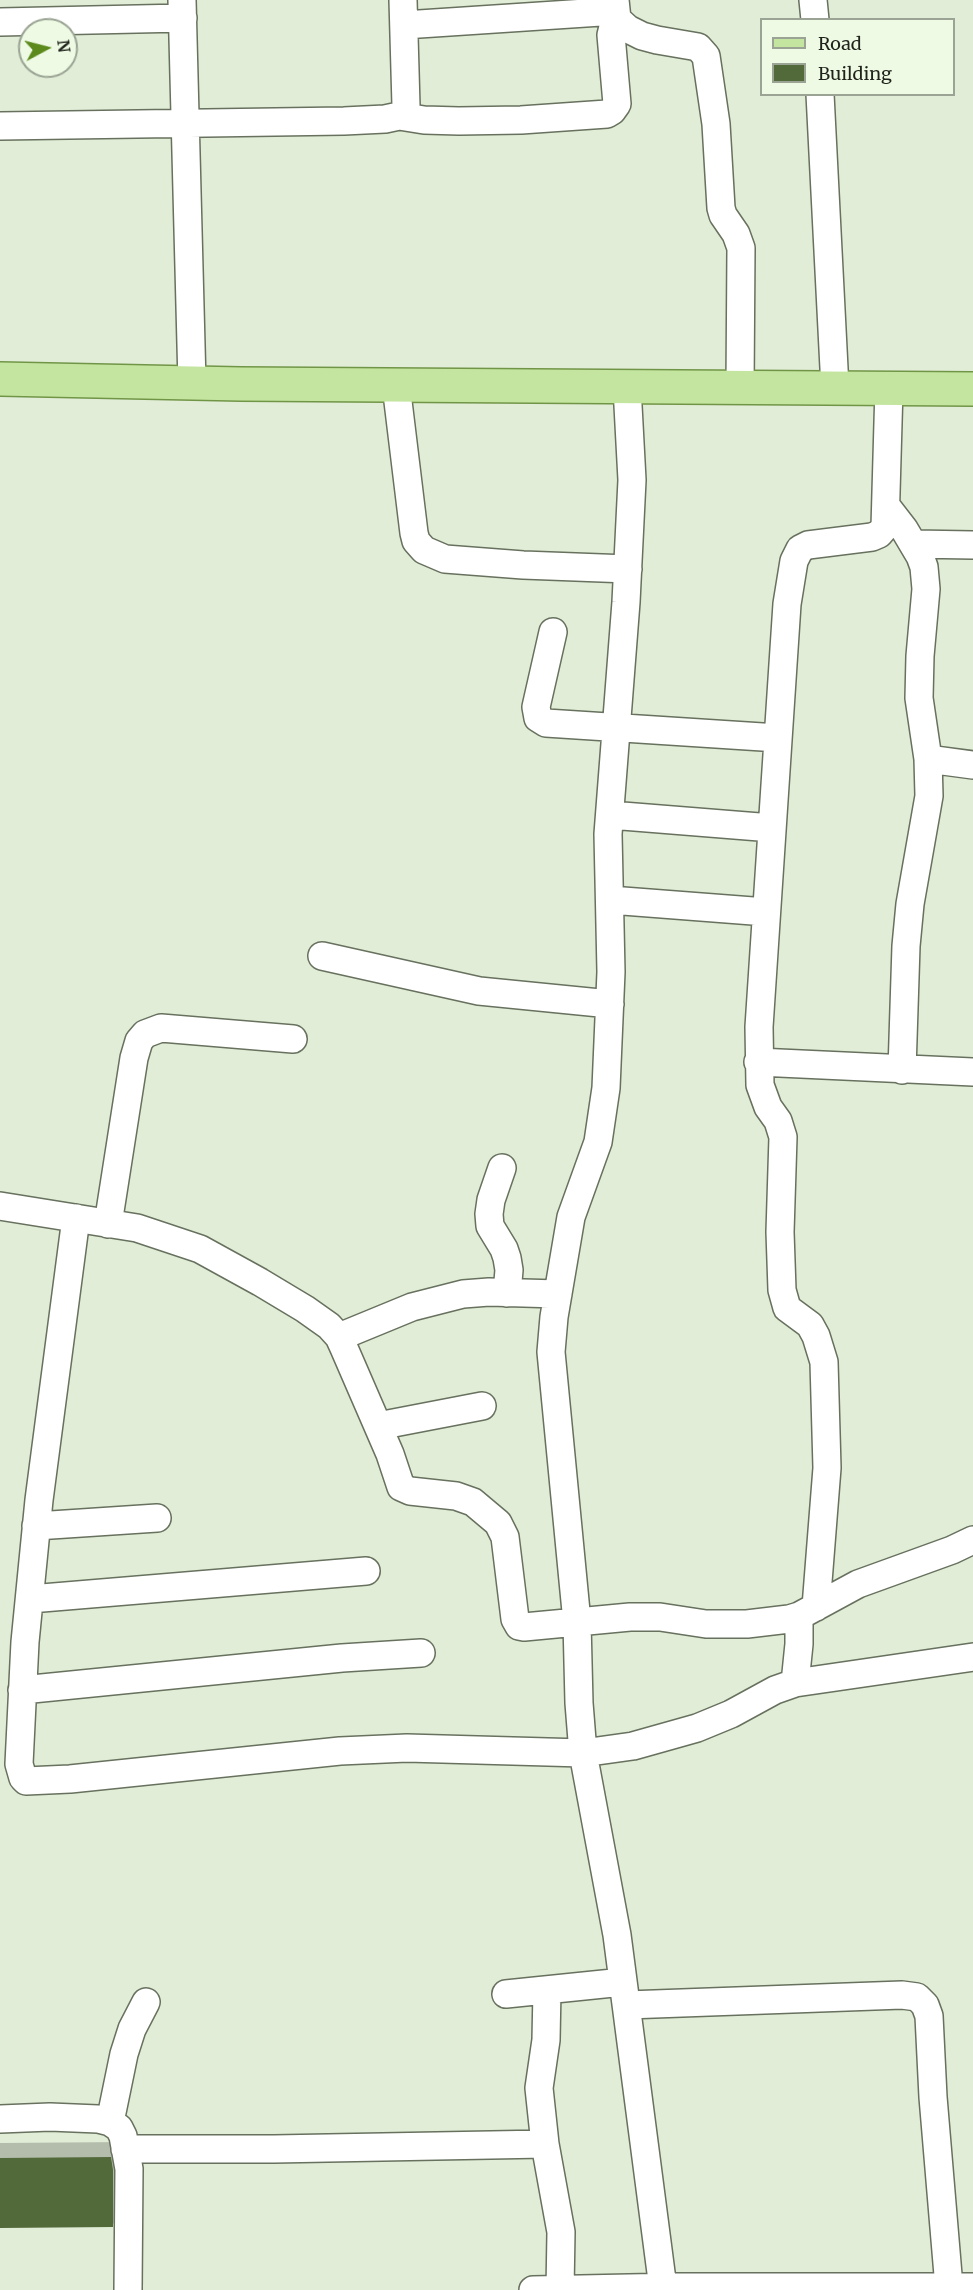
<!DOCTYPE html>
<style>
body{margin:0}
#map{position:relative;width:973px;height:2290px;overflow:hidden;background:#e1edd7;font-family:Merriweather,serif}
canvas{display:block}
.legend{position:absolute;left:760px;top:18px;width:195px;height:78px;box-sizing:border-box;background:#eefae4;border:2px solid #9ba494;margin:0;padding:8px 10px;list-style:none;font-size:18px;color:#1f231b}
.legend li{display:flex;align-items:center;gap:12px;height:30px}
.legend b{width:30px;border:2px solid #9ba494}
.north{position:absolute;left:18px;top:18px;width:60px;height:60px;box-sizing:border-box;background:#eefae4;border:2px solid #9ba494;border-radius:50%;rotate:83deg;font-size:16px;font-weight:700;line-height:24px;text-align:center;color:#1f231b}
.north::after{content:'';display:block;margin:auto;width:21px;height:27px;background:#5c8a1c;clip-path:polygon(50% 0,100% 100%,50% 72%,0 100%)}
</style>
<div id="map">
<canvas width="973" height="2290"></canvas>
<ul class="legend">
<li><b style="height:8px;background:#c4e59f"></b>Road</li>
<li><b style="height:16px;background:#52693a"></b>Building</li>
</ul>
<div class="north">N</div>
</div>
<script>
const ctx = document.querySelector('canvas').getContext('2d');
ctx.lineJoin = 'round';
function fill(path, color) { ctx.fillStyle = color; ctx.fill(path, 'evenodd'); }
const poly = rows => new Path2D(rows.map(r => 'M' + r).join(''));
function strokePath(path, color, width, dash) { ctx.strokeStyle = color; ctx.lineWidth = width; ctx.lineCap = dash ? 'butt' : 'round'; ctx.setLineDash(dash || []); ctx.stroke(path); }
fill(poly([
 [126,2142,128,2209,112,2225,0,2226,0,2143]
]), '#0003');
fill(poly([
 [111,2157,113,2170,113,2227,0,2228,0,2158]
]), '#52693a');
const minor = poly([
 [182,0,192,383],
 [615,0,617,19,628,29,642,36,657,40,698,47,706,56,716,124,721,208,723,215,736,234,741,248,740,387],
 [813,0,815,20],
 [0,22,183,18],
 [404,25,616,11],
 [820,94,835,388],
 [399,116,424,120,459,121,521,120,607,114,612,111,617,104,611,35,613,27,619,22],
 [0,126,344,121,385,119,399,116,406,112,406,106,403,0],
 [396,385,414,533,416,541,424,550,445,559,523,565,628,569],
 [627,387,632,480,626,602,608,834,611,972,606,1088,598,1142,571,1217,554,1317,551,1352,577,1622,579,1703,583,1753,617,1935,663,2288],
 [887,507,904,529,920,556,924,567,926,589,920,656,919,698,928,759,929,796,910,904,906,946,902,1070],
 [914,544,973,545],
 [553,632,536,707,538,718,546,723,778,738],
 [928,759,973,765],
 [610,815,772,828],
 [610,900,766,912],
 [322,956,479,991,610,1004],
 [758,1062,973,1072],
 [502,1168,491,1200,489,1214,490,1226,504,1249,507,1258,509,1270,507,1293],
 [0,1206,137,1228,200,1249,260,1282,305,1309,329,1326,339,1337,344,1348,390,1454,401,1487,410,1491,456,1496,473,1502,498,1523,505,1537,515,1619,519,1626,524,1627,630,1617,660,1617,706,1624,747,1624,789,1619,799,1616,858,1584,952,1550,973,1540],
 [76,1218,39,1500,25,1642,19,1764,23,1778,26,1781,70,1779,340,1751,407,1748,583,1753,633,1746,697,1728,731,1714,775,1690,795,1683,973,1657],
 [108,1224,134,1058,139,1041,145,1034,161,1028,293,1039],
 [339,1337,412,1307,463,1294,489,1292,558,1294],
 [378,1426,482,1406],
 [36,1526,157,1518],
 [30,1599,366,1571],
 [816,1607,827,1468,824,1362,816,1336,810,1325,787,1308,782,1290,780,1232,783,1137,778,1121,768,1107,760,1085,759,1027,787,604,794,561,800,549,808,545,872,537,879,534,885,527,889,388],
 [795,1683,799,1644,799,1616],
 [22,1690,342,1658,421,1653],
 [547,1990,546,2040,539,2088,545,2144,561,2232,560,2290],
 [506,1994,623,1982],
 [627,2005,902,1995,917,1997,925,2005,929,2016,933,2097,949,2287],
 [0,2119,50,2117,98,2119,110,2122,119,2128,123,2136,129,2169,128,2290],
 [110,2122,124,2054,132,2029,146,2002],
 [125,2149,274,2149,545,2144],
 [533,2290,677,2287,973,2287]
]);
const major = poly([
 [0,379,241,384,973,389]
]);
strokePath(minor, '#67715e', 30);
strokePath(major, '#719547', 36);
strokePath(minor, '#fff', 27);
strokePath(major, '#c4e59f', 33);
</script>
